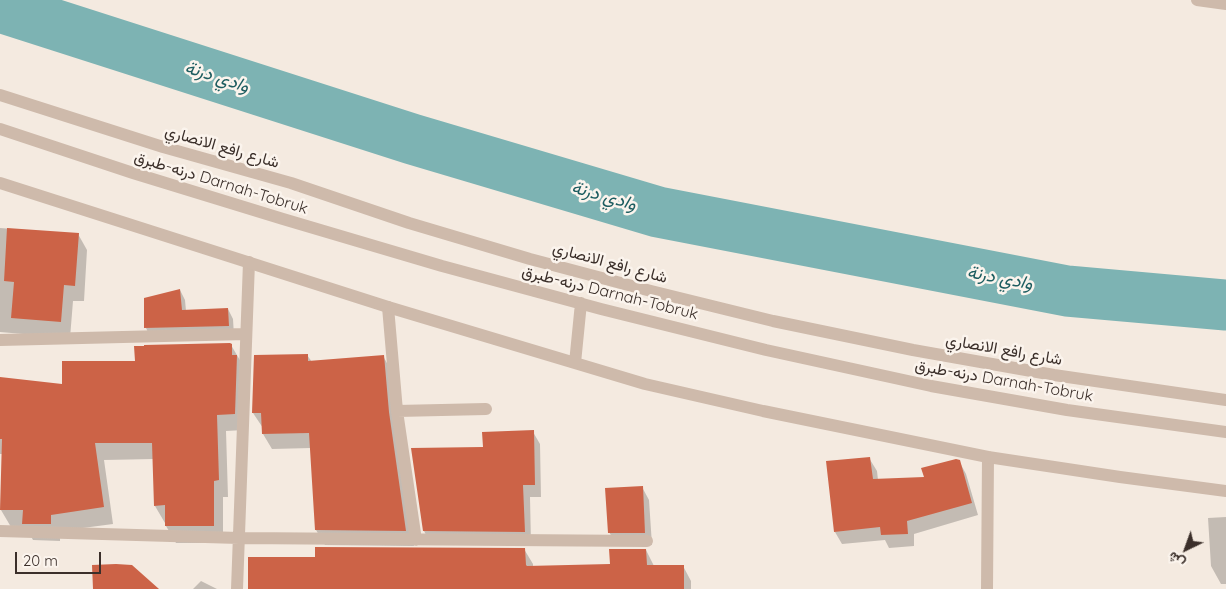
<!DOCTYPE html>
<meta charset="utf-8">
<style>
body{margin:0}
#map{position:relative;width:1226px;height:589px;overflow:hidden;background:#f4eae0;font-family:Quicksand,Vazirmatn,sans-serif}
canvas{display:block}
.north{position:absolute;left:1161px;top:524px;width:50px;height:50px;-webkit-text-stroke:4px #fbf4ed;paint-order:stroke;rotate:222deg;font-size:14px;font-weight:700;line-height:20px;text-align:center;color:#3b2f2a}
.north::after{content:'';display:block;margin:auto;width:18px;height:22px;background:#3b2f2a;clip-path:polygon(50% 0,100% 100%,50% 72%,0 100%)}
.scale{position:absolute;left:15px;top:552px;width:86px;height:22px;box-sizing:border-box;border:2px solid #3b2f2a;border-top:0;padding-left:6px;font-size:15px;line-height:18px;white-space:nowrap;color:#3b2f2a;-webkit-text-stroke:4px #fbf4ed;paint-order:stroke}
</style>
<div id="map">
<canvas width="1226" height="589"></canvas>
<div class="north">ش</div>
<div class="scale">20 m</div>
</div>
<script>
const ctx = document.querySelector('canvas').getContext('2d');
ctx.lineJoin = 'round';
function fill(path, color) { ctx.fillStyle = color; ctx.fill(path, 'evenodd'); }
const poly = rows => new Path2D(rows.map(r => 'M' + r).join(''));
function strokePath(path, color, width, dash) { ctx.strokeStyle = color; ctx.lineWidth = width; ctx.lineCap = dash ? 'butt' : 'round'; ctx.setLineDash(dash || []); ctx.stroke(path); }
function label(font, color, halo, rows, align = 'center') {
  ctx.font = font + ' Quicksand,Vazirmatn,sans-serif'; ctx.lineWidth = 5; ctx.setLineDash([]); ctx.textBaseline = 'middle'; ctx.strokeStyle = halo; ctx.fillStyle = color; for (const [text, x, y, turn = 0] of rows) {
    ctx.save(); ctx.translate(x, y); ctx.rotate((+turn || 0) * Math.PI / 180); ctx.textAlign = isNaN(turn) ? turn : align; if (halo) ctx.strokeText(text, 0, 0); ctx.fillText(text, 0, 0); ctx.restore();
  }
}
fill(poly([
 [0,228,78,234,87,250,84,301,73,301,70,338,0,332],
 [180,290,185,300,186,311,228,309,233,319,234,336,151,338,146,328,146,299],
 [231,345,241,362,244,430,226,431,228,497,223,497,223,543,176,543,166,526,166,522,165,523,155,506,154,459,104,460,113,524,60,531,60,541,33,540,26,527,11,527,1,510,3,454,0,454,0,378,64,385,136,362],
 [307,355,312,362,383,356,392,372,397,428,414,546,325,545,316,530,311,448,272,449,263,434,263,428,253,413,255,356],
 [533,432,540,444,541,497,530,497,531,544,431,544,424,531,484,448],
 [869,458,877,471,878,480,925,478,959,461,966,474,978,515,914,534,914,546,889,548,885,540,842,544,835,532],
 [642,487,649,500,652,545,617,545,609,532],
 [1226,517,1226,584,1221,584,1211,566,1208,518],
 [524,549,533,564,533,567,611,565,646,550,654,566,683,566,691,581,691,589,249,589,316,559],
 [201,581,217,589,193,589]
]), '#0003');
strokePath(poly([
 [0,7,412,139,658,212,1067,291,1226,305]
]), '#7db3b3', 51);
fill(poly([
 [7,228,79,233,75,286,64,285,61,322,11,318,14,282,4,281],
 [180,289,182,310,228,308,229,326,144,328,144,298],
 [230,343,232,344,232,355,237,355,235,414,217,415,219,480,214,481,214,526,165,526,165,505,154,506,152,443,95,443,104,507,51,515,51,524,22,524,23,510,0,510,2,439,0,439,0,377,62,384,62,361,135,361,134,346,144,346,144,345],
 [308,354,308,361,384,355,389,412,406,531,315,530,309,433,262,434,261,413,252,413,254,355],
 [534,430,535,485,523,485,525,532,423,531,411,448,483,447,482,432],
 [870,457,873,479,924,477,921,468,956,459,960,460,972,503,907,521,908,534,881,535,880,527,834,532,826,461],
 [643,486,645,533,608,533,605,488],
 [315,547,525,548,526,565,527,566,610,564,609,549,646,549,647,565,684,565,684,589,248,589,248,557,315,557],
 [116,564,132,565,159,589,93,589,92,565]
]), '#cc6347');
strokePath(poly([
 [388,307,397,411,416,540],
 [0,340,246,334],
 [397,411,486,409],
 [0,531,239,538,647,541],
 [237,589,249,262],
 [987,589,988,457]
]), '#cebaab', 12);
strokePath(poly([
 [1197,0,1226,4],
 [0,95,163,147,291,183,409,223,530,259,651,291,773,321,913,350,1054,375,1226,400],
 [0,129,133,173,283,219,442,266,601,309,766,350,931,386,1067,410,1226,432],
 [0,183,388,307,645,384,763,411,988,457,1120,477,1226,491],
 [575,363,581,303]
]), '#cebaab', 12);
label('16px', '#3b2f2a', '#fbf4ed', [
 ["شارع رافع الانصاري",222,147,16],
 ["درنه-طبرق Darnah-Tobruk",221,183,17],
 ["شارع رافع الانصاري",610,263,15],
 ["درنه-طبرق Darnah-Tobruk",610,293,14],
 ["شارع رافع الانصاري",1004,350,10],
 ["درنه-طبرق Darnah-Tobruk",1004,381,10]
]);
label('italic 18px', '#1d5d60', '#fbf4ed', [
 ["وادي درنة",217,77,18],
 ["وادي درنة",604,196,16],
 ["وادي درنة",1000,278,11]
]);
</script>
